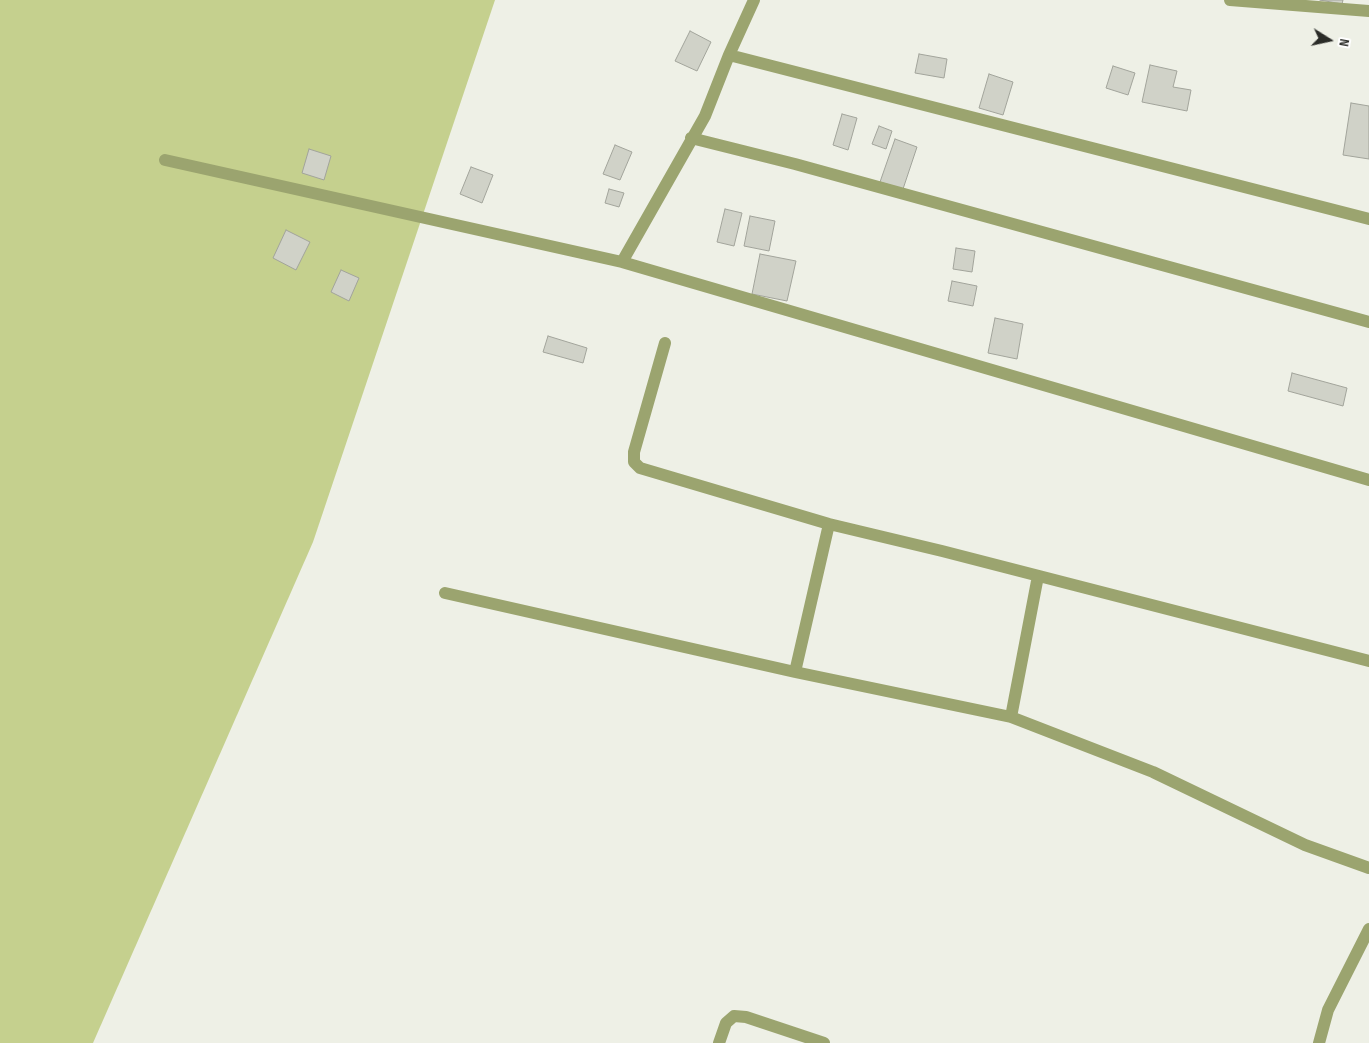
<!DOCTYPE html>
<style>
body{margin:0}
#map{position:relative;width:1369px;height:1043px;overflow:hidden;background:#eef0e6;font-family:"Sofia Sans Condensed",sans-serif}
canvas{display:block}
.north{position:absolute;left:1304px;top:15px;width:50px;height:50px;-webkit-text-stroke:4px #fff;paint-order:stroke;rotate:100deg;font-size:14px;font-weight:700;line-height:20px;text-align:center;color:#2b2c28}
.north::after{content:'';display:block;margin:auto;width:18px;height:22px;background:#2b2c28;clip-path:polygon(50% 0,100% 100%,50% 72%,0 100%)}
</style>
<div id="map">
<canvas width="1369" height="1043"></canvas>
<div class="north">N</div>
</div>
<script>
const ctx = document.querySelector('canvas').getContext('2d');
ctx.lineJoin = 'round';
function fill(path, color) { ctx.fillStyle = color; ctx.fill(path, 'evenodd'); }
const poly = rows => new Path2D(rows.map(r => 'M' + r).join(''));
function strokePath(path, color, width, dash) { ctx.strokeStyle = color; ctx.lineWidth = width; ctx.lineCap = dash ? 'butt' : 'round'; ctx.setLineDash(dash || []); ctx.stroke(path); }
fill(poly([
 [0,0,495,0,313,542,93,1043,0,1043]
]), '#c5d08e');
const building = poly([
 [1320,0,1343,0,1342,4,1320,0],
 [690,31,711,42,697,71,675,61,690,31],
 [919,54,947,59,944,78,915,73,919,54],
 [1150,65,1177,71,1173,87,1191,90,1187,111,1142,102,1150,65],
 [1113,66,1135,73,1128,95,1106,88,1113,66],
 [989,74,1013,82,1003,115,979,108,989,74],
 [1351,103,1369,106,1369,159,1343,155,1351,103],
 [842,114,857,118,848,150,833,145,842,114],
 [879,126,892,131,886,149,872,144,879,126],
 [895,139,917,147,903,189,880,182,895,139],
 [615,145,632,152,620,180,603,174,615,145],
 [309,149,331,156,324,180,302,173,309,149],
 [471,167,493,175,482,203,460,194,471,167],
 [609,189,624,193,619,207,605,203,609,189],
 [725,209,742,213,734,246,717,242,725,209],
 [750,216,775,221,769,251,744,246,750,216],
 [286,230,310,242,296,270,273,258,286,230],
 [956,248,975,251,972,272,953,269,956,248],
 [760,254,796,261,787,301,752,294,760,254],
 [341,270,359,278,349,301,331,292,341,270],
 [952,281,977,286,973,306,948,301,952,281],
 [995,318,1023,324,1017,359,988,353,995,318],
 [548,336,587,348,583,363,543,352,548,336],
 [1292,373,1347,388,1343,406,1288,391,1292,373]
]);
fill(building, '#d0d2c8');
strokePath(building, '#a2a49b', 1);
strokePath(poly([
 [1230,0,1369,11],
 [729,55,1369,219],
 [691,138,795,164,1369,322],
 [165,160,622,262,1369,480],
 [622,262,705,116,729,55,754,0],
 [665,343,634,452,634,462,640,468,829,524,942,551,1369,661],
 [445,593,795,672,1011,717,1153,772,1305,845,1369,868],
 [795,672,829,524],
 [1011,717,1038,576],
 [719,1043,726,1023,734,1016,746,1017,824,1043],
 [1319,1043,1328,1010,1369,929]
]), '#9ba46f', 12);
</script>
